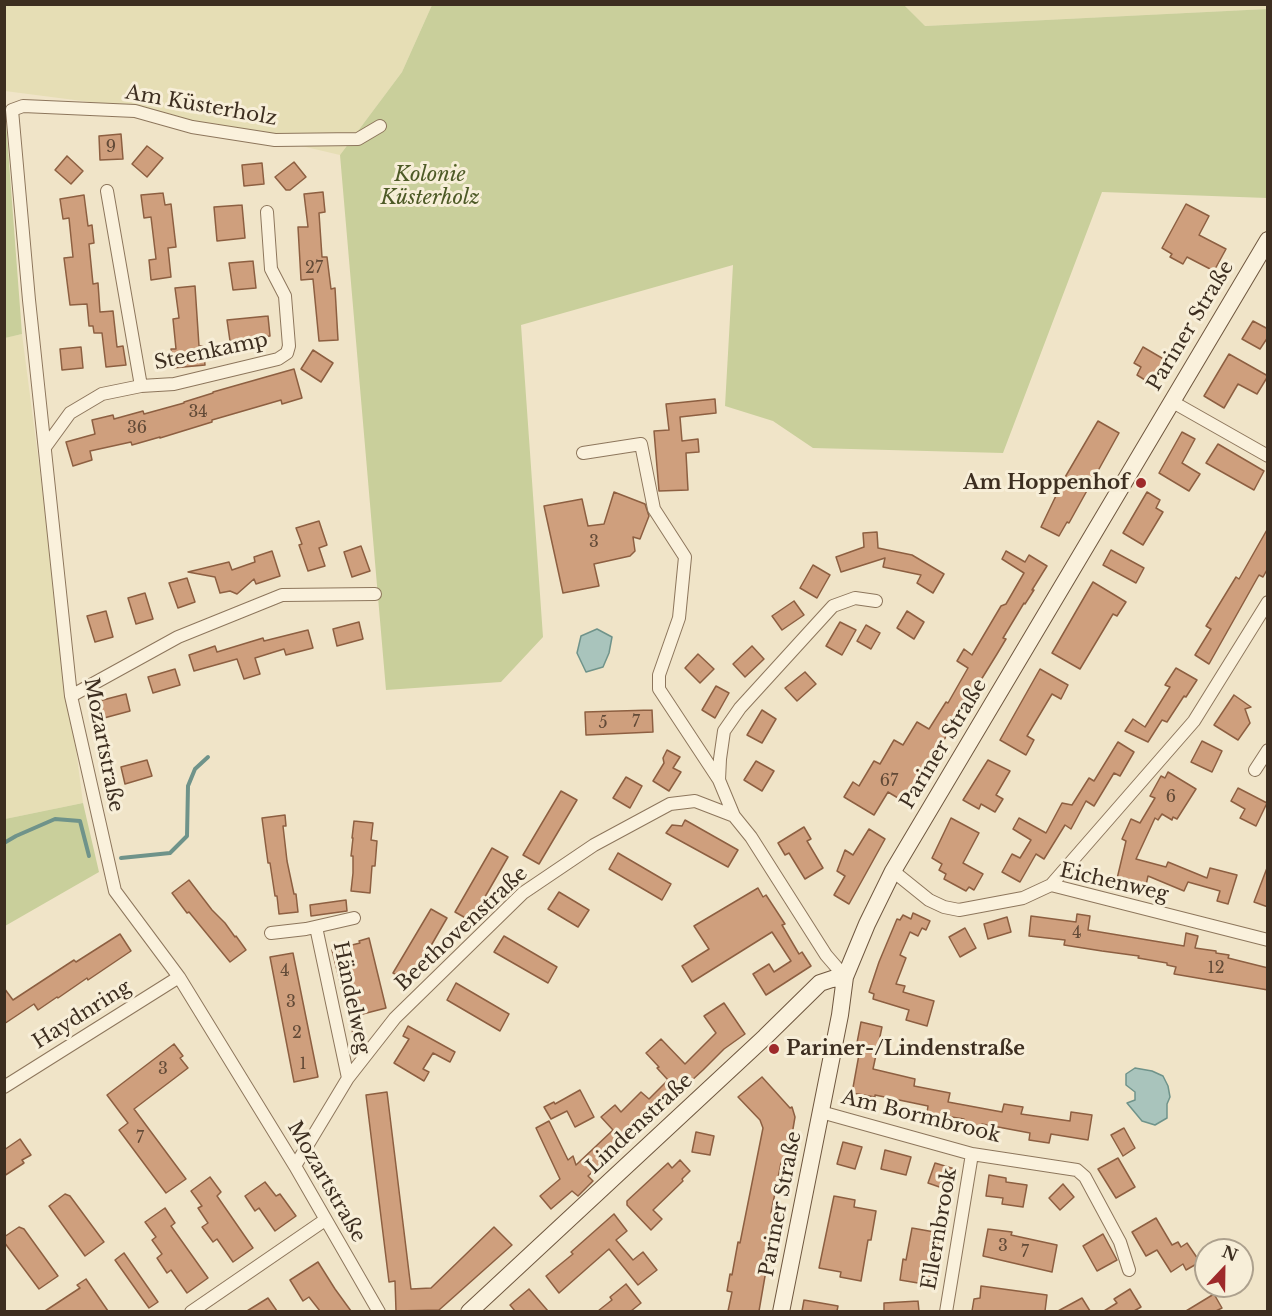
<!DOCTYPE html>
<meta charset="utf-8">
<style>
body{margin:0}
#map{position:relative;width:1272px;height:1316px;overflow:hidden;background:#f0e4c8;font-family:"Libre Baskerville",serif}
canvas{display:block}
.frame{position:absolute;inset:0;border:6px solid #3d2e20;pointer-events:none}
.north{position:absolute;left:1194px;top:1238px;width:60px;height:60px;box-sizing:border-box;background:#f7eed8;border:2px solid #ada18e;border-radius:50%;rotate:22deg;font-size:16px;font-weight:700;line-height:24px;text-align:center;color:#3d2e20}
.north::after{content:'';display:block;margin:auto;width:21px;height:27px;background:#9e2a2b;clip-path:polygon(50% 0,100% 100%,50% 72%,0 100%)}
</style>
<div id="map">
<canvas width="1272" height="1316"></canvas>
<div class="frame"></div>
<div class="north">N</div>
</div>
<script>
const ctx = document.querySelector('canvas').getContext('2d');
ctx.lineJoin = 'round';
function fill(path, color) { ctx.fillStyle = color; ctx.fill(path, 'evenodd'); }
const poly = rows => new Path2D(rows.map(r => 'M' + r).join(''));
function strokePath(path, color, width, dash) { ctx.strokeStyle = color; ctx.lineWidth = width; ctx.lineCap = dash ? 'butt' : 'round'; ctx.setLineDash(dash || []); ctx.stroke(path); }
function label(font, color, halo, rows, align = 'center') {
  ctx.font = font + ' "Libre Baskerville",serif'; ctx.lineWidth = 6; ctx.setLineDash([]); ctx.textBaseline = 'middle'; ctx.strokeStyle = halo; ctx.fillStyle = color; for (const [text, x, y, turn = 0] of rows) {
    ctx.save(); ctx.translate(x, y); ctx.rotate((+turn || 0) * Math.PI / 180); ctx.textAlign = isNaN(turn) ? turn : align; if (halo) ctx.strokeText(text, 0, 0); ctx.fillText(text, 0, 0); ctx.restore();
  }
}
fill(poly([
 [1267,4,1268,9,924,26,904,5],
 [5,5,432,5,402,72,340,155,144,109,5,91],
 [22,334,83,803,5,819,4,338]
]), '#e6deb5');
fill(poly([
 [903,4,925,26,1267,9,1267,198,1102,192,1003,453,813,448,773,421,725,406,733,265,521,325,543,637,501,682,386,690,340,155,402,72,432,5],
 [4,96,22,334,5,338,4,338],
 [83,803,99,872,5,926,5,819]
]), '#c9cf9b');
const water = poly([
 [597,629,612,637,609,653,603,667,586,672,577,653,581,636,597,629],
 [1135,1068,1152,1071,1163,1076,1168,1086,1170,1097,1167,1104,1167,1118,1155,1125,1142,1121,1127,1103,1135,1100,1135,1092,1126,1085,1126,1074,1135,1068]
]);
fill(water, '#a9c4bc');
strokePath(water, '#6f938a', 1.5);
strokePath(poly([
 [4,843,16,836,55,819,80,821,89,856],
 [121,858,170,853,187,836,188,786,195,769,208,757]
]), '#6f938a', 4);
const building = poly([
 [121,134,123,159,100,160,99,136,121,134],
 [147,146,163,158,147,177,132,164,147,146],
 [67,156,83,171,71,184,55,170,67,156],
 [294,162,306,177,290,190,286,190,275,177,294,162],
 [262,163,264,184,244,186,242,165,262,163],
 [323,192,325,212,319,213,322,257,327,257,331,289,335,288,338,340,319,341,313,279,301,280,298,227,308,227,304,194,323,192],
 [163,193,165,205,171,204,176,247,168,248,171,277,151,280,149,260,156,259,151,217,144,218,141,195,163,193],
 [84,195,88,226,92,225,94,243,89,244,93,284,98,283,100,312,113,311,117,347,123,346,126,365,106,367,102,333,94,333,93,326,89,326,87,304,70,305,64,258,73,257,69,218,63,219,60,199,84,195],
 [1186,204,1209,216,1199,235,1226,249,1214,271,1187,257,1183,264,1170,257,1172,254,1162,248,1186,204],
 [242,205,245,238,217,241,214,207,242,205],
 [253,261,256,288,233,290,229,263,253,261],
 [195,286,199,346,203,346,205,365,173,368,171,349,176,349,173,319,179,318,175,288,195,286],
 [268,316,270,336,230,341,227,320,268,316],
 [1253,321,1268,329,1268,337,1260,349,1242,339,1253,321],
 [81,347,83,368,62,370,60,349,81,347],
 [1143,347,1167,361,1153,385,1137,375,1141,367,1134,363,1143,347],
 [313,350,333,363,321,382,301,369,313,350],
 [1229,354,1268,376,1257,394,1238,384,1224,408,1204,396,1229,354],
 [294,369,302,398,282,404,281,400,212,420,212,422,160,438,160,437,132,445,131,442,90,451,92,460,73,466,66,442,95,434,92,420,113,415,114,419,143,411,144,414,184,403,184,402,213,393,213,392,294,369],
 [715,399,716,413,680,417,682,441,698,439,699,452,686,453,688,490,659,491,654,431,669,430,666,404,715,399],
 [1098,421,1119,433,1069,523,1067,522,1059,536,1041,527,1064,479,1098,421],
 [1182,432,1195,439,1182,463,1200,474,1189,491,1159,473,1182,432],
 [1218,444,1264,471,1254,490,1206,463,1218,444],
 [614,492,645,504,649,516,640,539,633,537,635,551,630,556,594,564,599,586,563,593,544,506,582,499,588,526,604,524,614,492],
 [1147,492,1160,500,1156,508,1163,512,1143,545,1123,533,1147,492],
 [319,521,327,545,319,548,325,566,308,571,299,545,302,544,296,528,319,521],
 [1268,528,1268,568,1263,577,1259,575,1209,664,1195,655,1211,629,1206,626,1236,577,1239,579,1268,528],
 [877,532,878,548,912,555,944,574,933,593,917,583,921,575,883,567,885,558,841,572,836,557,864,547,863,533,877,532],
 [361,546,370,571,352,577,344,552,361,546],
 [1111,550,1144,568,1136,583,1103,565,1111,550],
 [272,551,280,576,256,584,254,579,237,594,230,591,220,593,215,577,188,572,229,562,232,570,255,562,254,557,272,551],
 [1006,551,1025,562,1029,555,1047,566,1032,590,1034,590,1025,604,1024,603,1003,638,1006,639,997,654,921,777,919,776,903,801,888,792,874,815,844,797,853,782,859,786,874,761,880,764,894,740,903,745,917,722,929,729,946,702,948,703,968,668,957,661,964,649,972,655,1001,606,1006,604,1024,573,1002,559,1006,551],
 [813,565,830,575,817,598,800,588,813,565],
 [187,578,195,602,178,608,169,583,187,578],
 [1093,582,1126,602,1117,616,1113,614,1080,669,1052,653,1093,582],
 [145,593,153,619,136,624,128,598,145,593],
 [794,601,804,615,782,630,772,616,794,601],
 [106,611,113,637,95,642,87,616,106,611],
 [907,611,924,622,914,639,897,628,907,611],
 [359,622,363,639,337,646,333,629,359,622],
 [840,622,856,630,842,655,826,646,840,622],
 [866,625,880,633,871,649,857,641,866,625],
 [308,630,313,648,286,655,284,649,255,658,260,674,244,679,237,659,194,671,189,655,215,646,217,652,263,638,264,641,308,630],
 [752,646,764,659,745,677,733,664,752,646],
 [698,654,714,669,700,683,685,668,698,654],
 [1176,668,1197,680,1186,697,1184,696,1167,722,1162,720,1148,742,1125,731,1133,719,1145,727,1170,687,1165,685,1176,668],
 [175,669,180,685,153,693,148,677,175,669],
 [1040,669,1068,685,1061,699,1052,694,1027,736,1034,740,1026,755,1000,740,1040,669],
 [805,672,816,684,797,701,785,688,805,672],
 [716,686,729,693,715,718,702,710,716,686],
 [126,694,130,711,104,718,99,701,126,694],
 [1234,695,1251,707,1245,709,1250,723,1238,740,1214,725,1234,695],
 [652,710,653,732,586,735,585,712,652,710],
 [762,710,776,719,762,743,747,735,762,710],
 [1202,741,1222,751,1212,772,1191,762,1202,741],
 [1118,742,1134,752,1120,776,1114,773,1094,806,1086,801,1071,829,1065,825,1044,859,1036,854,1020,882,1002,872,1012,854,1020,858,1031,840,1013,829,1019,818,1046,833,1062,803,1072,805,1089,778,1094,781,1118,742],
 [667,750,680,757,673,768,681,772,669,791,653,781,664,763,663,758,667,750],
 [147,760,152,776,125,784,121,767,147,760],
 [988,760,1010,771,996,795,1003,799,995,812,981,804,979,809,963,800,988,760],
 [756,761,774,771,762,791,744,780,756,761],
 [1168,772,1196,789,1177,819,1173,817,1172,820,1162,814,1158,820,1155,818,1136,859,1166,867,1168,862,1207,878,1210,868,1237,875,1228,904,1217,901,1220,891,1188,882,1184,891,1148,876,1145,890,1116,883,1126,841,1122,839,1131,819,1140,823,1155,798,1150,796,1161,776,1165,778,1168,772],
 [626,777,642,786,630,808,613,798,626,777],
 [1238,788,1267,803,1256,826,1240,818,1245,809,1231,801,1238,788],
 [561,791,577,800,539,864,523,855,561,791],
 [285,815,286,826,283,826,287,861,294,894,296,894,298,912,279,914,277,896,275,896,270,863,268,863,262,818,285,815],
 [951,818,979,833,963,863,983,874,974,890,969,887,966,891,944,879,946,874,939,870,942,864,932,858,951,818],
 [685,820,738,850,728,867,666,833,672,825,682,826,685,820],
 [354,821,373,823,371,840,377,841,375,866,372,866,370,893,351,891,353,873,353,856,351,856,353,838,352,838,354,821],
 [804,827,811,839,807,841,823,868,805,879,789,853,785,855,778,843,804,827],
 [869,829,885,839,849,904,834,895,845,876,837,871,845,850,853,855,869,829],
 [492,848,508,857,471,921,455,912,492,848],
 [618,853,671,884,662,900,609,869,618,853],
 [1267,868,1268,868,1268,907,1254,902,1267,868],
 [189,880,212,910,225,923,235,937,236,936,246,950,230,962,189,912,187,913,172,893,189,880],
 [758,888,763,897,766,895,785,924,782,925,799,954,802,952,811,966,766,995,753,974,769,964,774,972,791,961,772,932,692,982,682,966,709,949,694,926,758,888],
 [559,892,589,910,578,927,548,909,559,892],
 [346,900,347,911,311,916,310,905,346,900],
 [431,909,447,918,410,982,393,973,431,909],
 [913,913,930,921,926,930,922,928,918,936,910,932,900,955,906,958,896,984,905,986,903,992,934,1001,927,1026,906,1020,909,1010,873,999,874,994,869,992,879,962,897,919,900,920,903,915,911,919,913,913],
 [1077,914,1090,916,1088,930,1184,946,1186,933,1198,936,1195,948,1216,951,1216,953,1229,955,1228,958,1268,968,1268,990,1174,974,1176,967,1167,965,1167,963,1138,958,1139,956,1102,951,1064,945,1065,940,1029,936,1031,916,1076,922,1077,914],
 [1007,917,1011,932,988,939,984,924,1007,917],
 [965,928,976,948,960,957,949,937,965,928],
 [120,934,131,951,88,980,87,978,58,998,57,997,38,1010,34,1004,4,1024,4,988,13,1000,74,960,76,962,120,934],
 [504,936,557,967,548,983,494,952,504,936],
 [369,938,386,1008,359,1015,364,1036,354,1038,332,950,360,943,359,941,369,938],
 [293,953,318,1077,294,1082,270,957,293,953],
 [456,983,509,1014,500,1031,447,1000,456,983],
 [724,1003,745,1034,724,1049,703,1070,588,1176,593,1181,578,1196,572,1191,551,1209,540,1196,560,1179,536,1128,549,1121,568,1160,573,1156,576,1165,613,1130,601,1117,615,1105,621,1112,641,1092,649,1099,668,1080,657,1068,659,1067,646,1053,661,1039,685,1064,716,1033,704,1016,724,1003],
 [861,1022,882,1027,873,1069,915,1079,914,1086,950,1093,948,1102,1002,1112,1004,1104,1023,1107,1021,1114,1070,1121,1071,1112,1092,1115,1088,1140,1051,1134,1049,1143,1029,1140,1030,1133,982,1124,981,1132,962,1129,964,1119,927,1113,928,1106,875,1095,875,1097,852,1093,860,1049,856,1048,861,1022],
 [408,1026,455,1052,450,1062,433,1053,423,1069,429,1072,424,1081,394,1063,409,1039,403,1036,408,1026],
 [174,1044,183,1056,180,1058,188,1068,134,1109,186,1179,166,1193,119,1130,128,1123,107,1095,174,1044],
 [762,1077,790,1108,792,1107,795,1117,787,1164,781,1163,771,1213,778,1215,774,1231,773,1230,759,1311,728,1311,732,1292,727,1291,730,1274,732,1275,738,1242,740,1243,763,1128,760,1120,738,1097,762,1077],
 [580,1090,594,1117,575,1127,567,1111,551,1119,544,1107,554,1102,555,1104,580,1090],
 [387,1092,411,1289,431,1288,494,1227,512,1245,439,1310,396,1311,395,1281,389,1282,366,1095,387,1092],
 [1124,1128,1135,1148,1123,1156,1111,1135,1124,1128],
 [696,1132,714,1136,710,1155,692,1152,696,1132],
 [20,1139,31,1155,22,1160,24,1163,4,1176,4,1150,20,1139],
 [843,1142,862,1147,855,1169,837,1164,843,1142],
 [885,1150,911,1157,906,1175,881,1169,885,1150],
 [1118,1158,1135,1187,1116,1198,1098,1169,1118,1158],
 [680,1160,690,1171,682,1179,683,1181,653,1210,662,1219,651,1230,627,1205,627,1201,668,1163,672,1168,680,1160],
 [935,1163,958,1170,951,1191,928,1183,935,1163],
 [989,1175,1006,1178,1006,1182,1027,1185,1023,1207,1002,1204,1003,1198,986,1196,989,1175],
 [210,1177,221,1192,217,1196,253,1248,233,1262,217,1239,213,1242,202,1227,208,1223,198,1208,202,1206,191,1191,210,1177],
 [265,1182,276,1196,280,1194,296,1216,275,1231,259,1208,255,1211,245,1196,265,1182],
 [1063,1184,1074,1197,1060,1210,1049,1198,1063,1184],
 [65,1194,70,1196,104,1242,85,1256,49,1206,65,1194],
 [834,1196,855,1200,854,1207,876,1211,871,1240,868,1240,861,1281,840,1277,841,1272,819,1268,834,1196],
 [165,1208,175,1223,171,1226,208,1278,187,1293,171,1270,167,1273,157,1258,162,1254,152,1240,156,1237,145,1222,165,1208],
 [614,1214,627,1231,616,1240,633,1260,643,1252,657,1270,638,1285,609,1249,559,1293,546,1276,573,1254,571,1252,614,1214],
 [1156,1218,1172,1245,1178,1242,1181,1247,1187,1243,1200,1262,1186,1270,1183,1264,1171,1272,1157,1250,1146,1256,1132,1232,1156,1218],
 [19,1227,24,1229,58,1276,39,1289,4,1242,4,1237,19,1227],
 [912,1228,940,1233,930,1285,900,1280,903,1259,906,1260,912,1228],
 [988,1229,1012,1232,1011,1235,1057,1245,1052,1272,983,1256,988,1229],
 [1103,1234,1117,1260,1097,1271,1083,1246,1103,1234],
 [124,1253,158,1302,149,1308,115,1260,124,1253],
 [318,1262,335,1289,351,1311,320,1311,309,1297,303,1301,290,1280,318,1262],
 [86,1279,108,1311,45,1311,80,1288,77,1285,86,1279],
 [626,1284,641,1303,631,1311,598,1311,612,1300,610,1297,626,1284],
 [981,1286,1047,1295,1045,1311,972,1311,974,1299,980,1298,981,1286],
 [529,1289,548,1311,515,1311,510,1305,529,1289],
 [1130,1289,1141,1307,1134,1311,1104,1311,1117,1303,1114,1299,1130,1289],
 [1214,1294,1222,1308,1216,1311,1186,1311,1214,1294],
 [268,1298,277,1311,247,1311,268,1298],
 [1082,1298,1090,1311,1058,1311,1082,1298],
 [804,1300,838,1306,837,1311,802,1311,804,1300],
 [918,1301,919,1311,884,1311,884,1303,918,1301]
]);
fill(building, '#cf9f7d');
strokePath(building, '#8d5f41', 1.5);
const street = poly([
 [107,191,141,386],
 [1171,401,1268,456],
 [46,446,70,413,102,394,141,386,174,384,278,359,287,353,289,346,285,296,271,269,267,212],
 [583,453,641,444,654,509,685,557,679,618,659,675,659,689,719,780,734,816],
 [71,696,178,637,282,595,375,594],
 [1255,770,1268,750],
 [719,780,720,759,724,731,740,708,833,606,855,598,876,601],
 [893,871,929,900,944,907,959,910,1023,898,1051,885,1268,940],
 [1051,885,1194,721,1268,602],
 [316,927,348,1078],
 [271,933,306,929,354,918],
 [4,1087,179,977],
 [821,1112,972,1154,1077,1170,1085,1177,1120,1242,1129,1270],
 [295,1166,348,1078,395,1018,523,893,594,845,670,804,695,801,734,816,751,837,826,955,845,977],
 [191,1312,325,1220],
 [379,1312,295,1166,179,977,115,891,71,696,29,300,12,110,23,106,135,111,192,127,275,140,358,139,380,126],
 [946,1312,972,1154]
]);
const secondary = poly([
 [469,1312,765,1037,820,983,832,979,845,977],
 [781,1312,840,1015,845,977,867,924,893,871,1268,240]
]);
strokePath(street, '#8d765c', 14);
strokePath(secondary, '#6f573f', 18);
strokePath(street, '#faf1dc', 12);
strokePath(secondary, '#faf1dc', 16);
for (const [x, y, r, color] of [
 [1141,483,6,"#9e2a2b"],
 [774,1049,6,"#9e2a2b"]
]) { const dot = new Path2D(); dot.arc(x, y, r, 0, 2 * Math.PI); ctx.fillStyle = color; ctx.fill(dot); strokePath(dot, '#f7eed8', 2); }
label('16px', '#624a37', null, [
 ["9",111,147],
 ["27",314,268],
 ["34",198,412],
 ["36",137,428],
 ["3",594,542],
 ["7",636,722],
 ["5",603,723],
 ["67",889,781],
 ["6",1171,797],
 ["4",1077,933],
 ["12",1216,968],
 ["4",285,971],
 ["3",291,1002],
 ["2",297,1033],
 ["1",303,1064],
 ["3",163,1069],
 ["7",140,1138],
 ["3",1003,1246],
 ["7",1025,1252]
]);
label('20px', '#3d2e20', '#f7eed8', [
 ["Am Küsterholz",201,106,10],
 ["Pariner Straße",1191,326,-59],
 ["Steenkamp",211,352,-12],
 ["Pariner Straße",944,744,-59],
 ["Mozartstraße",103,745,79],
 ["Eichenweg",1114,883,13],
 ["Beethovenstraße",462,929,-43],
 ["Händelweg",351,998,78],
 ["Haydnring",82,1015,-32],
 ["Am Bormbrook",921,1117,14],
 ["Lindenstraße",640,1124,-43],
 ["Mozartstraße",326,1182,60],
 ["Pariner Straße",781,1204,-79],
 ["Ellernbrook",940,1229,-80]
]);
label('italic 20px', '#4d5a26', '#f7eed8', [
 ["Kolonie",430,175],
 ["Küsterholz",430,198]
]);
label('bold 20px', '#3d2e20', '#f7eed8', [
 ["Am Hoppenhof",1129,483],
 ["Pariner-/Lindenstraße",786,1049,"left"]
], 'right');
</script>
